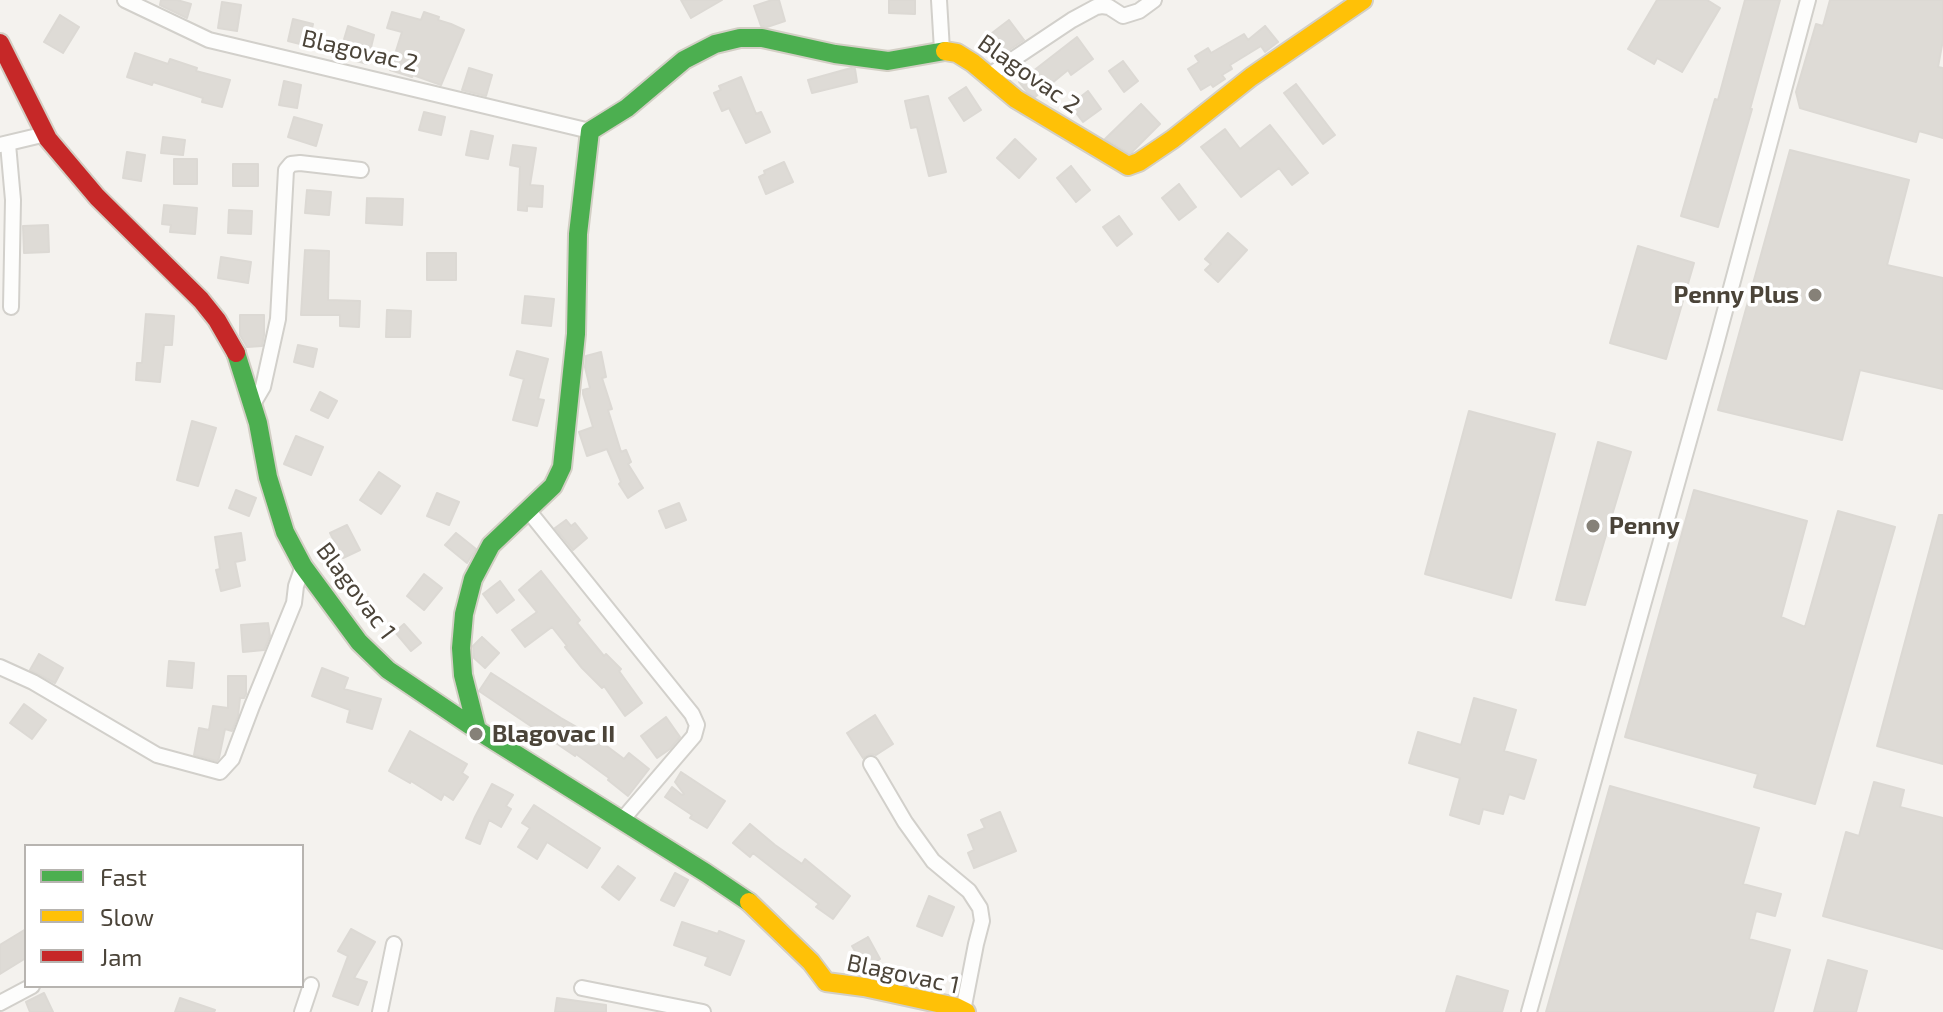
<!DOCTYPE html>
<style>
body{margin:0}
#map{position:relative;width:1943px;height:1012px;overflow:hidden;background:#f4f2ee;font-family:"Exo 2",sans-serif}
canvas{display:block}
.legend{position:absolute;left:24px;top:844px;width:280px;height:144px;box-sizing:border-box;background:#fff;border:2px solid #b7b4b0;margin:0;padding:10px 14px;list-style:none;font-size:24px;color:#4b4439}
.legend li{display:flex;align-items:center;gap:16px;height:40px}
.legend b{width:40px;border:2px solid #b7b4b0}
</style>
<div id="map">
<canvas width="1943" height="1012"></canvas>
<ul class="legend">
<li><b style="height:10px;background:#4caf50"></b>Fast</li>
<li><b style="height:10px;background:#ffc107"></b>Slow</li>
<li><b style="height:10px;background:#c62828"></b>Jam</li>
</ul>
</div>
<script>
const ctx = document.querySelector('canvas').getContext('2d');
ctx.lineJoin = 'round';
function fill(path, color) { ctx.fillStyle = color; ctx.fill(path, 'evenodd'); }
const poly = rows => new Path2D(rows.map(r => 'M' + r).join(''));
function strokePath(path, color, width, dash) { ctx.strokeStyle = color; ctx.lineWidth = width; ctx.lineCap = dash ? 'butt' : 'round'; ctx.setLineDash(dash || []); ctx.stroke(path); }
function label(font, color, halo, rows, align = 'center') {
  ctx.font = font + ' "Exo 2",sans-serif'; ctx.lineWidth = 7; ctx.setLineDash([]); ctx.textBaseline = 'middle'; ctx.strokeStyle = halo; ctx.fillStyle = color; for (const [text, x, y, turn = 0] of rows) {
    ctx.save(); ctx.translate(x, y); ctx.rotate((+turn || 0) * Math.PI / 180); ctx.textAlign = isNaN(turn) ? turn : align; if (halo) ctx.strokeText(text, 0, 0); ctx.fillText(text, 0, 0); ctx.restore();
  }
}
const building = poly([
 [161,0,177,0,191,4,187,18,160,5,161,0],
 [681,0,722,0,691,18,681,0],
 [772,0,779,0,785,21,767,27,761,26,754,6,772,0],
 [889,0,915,0,915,14,889,13,889,0],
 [1657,0,1707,0,1720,8,1682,72,1657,58,1654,64,1628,49,1657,0],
 [1745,0,1780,0,1750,109,1752,109,1718,227,1681,216,1715,99,1718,100,1745,0],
 [1830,0,1943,0,1943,40,1938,67,1943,68,1943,138,1919,131,1916,142,1800,108,1796,92,1816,24,1823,26,1830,0],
 [222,2,241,5,237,31,218,28,222,2],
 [392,12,421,20,424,12,439,17,438,20,451,24,464,30,441,85,413,75,412,77,390,70,402,32,387,28,392,12],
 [60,15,79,27,63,53,44,42,60,15],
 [293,19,313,24,308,46,288,41,293,19],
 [1009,20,1024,40,1006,52,992,33,1009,20],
 [348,26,374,35,367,64,339,56,348,26],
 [1265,26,1278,42,1265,52,1261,46,1230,65,1232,69,1222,75,1225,79,1213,87,1211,84,1201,90,1188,69,1199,62,1195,56,1208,48,1211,53,1244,34,1248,40,1265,26],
 [1077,37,1093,59,1071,75,1068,70,1035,97,1027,92,1019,82,1077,37],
 [135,53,168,64,170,59,197,68,196,71,230,80,222,107,202,102,203,98,153,82,152,85,127,77,135,53],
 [1123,61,1138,81,1124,92,1109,71,1123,61],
 [469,68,492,75,486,96,462,90,469,68],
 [851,68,855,69,857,82,812,93,808,80,851,68],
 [741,77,756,114,761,112,770,132,746,143,729,108,722,111,714,93,721,90,719,86,741,77],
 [284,81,301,85,297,108,279,105,284,81],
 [1296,84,1335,135,1323,144,1284,93,1296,84],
 [966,87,981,110,964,121,949,98,966,87],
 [1088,91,1101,109,1083,122,1070,105,1088,91],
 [928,96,946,172,929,176,917,127,911,128,905,101,928,96],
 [1141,104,1160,124,1132,152,1129,153,1105,139,1141,104],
 [424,112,445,117,441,135,419,130,424,112],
 [294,117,322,125,316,146,288,137,294,117],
 [1270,125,1308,173,1292,185,1279,168,1241,197,1201,147,1225,129,1240,149,1270,125],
 [471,131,493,136,488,159,466,155,471,131],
 [163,137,185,140,183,155,161,153,163,137],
 [1015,139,1036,159,1019,178,997,158,1015,139],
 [513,145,536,148,530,185,543,186,542,207,527,206,527,211,518,210,520,167,510,165,513,145],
 [1790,150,1909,180,1887,265,1943,278,1943,389,1860,370,1842,440,1718,410,1790,150],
 [127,152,145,155,141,181,123,178,127,152],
 [174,159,197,159,197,184,174,184,174,159],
 [784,162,793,182,766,194,759,177,765,174,764,171,784,162],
 [233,164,258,164,258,186,233,186,233,164],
 [1071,166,1090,190,1076,202,1057,178,1071,166],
 [1179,184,1196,207,1179,220,1162,198,1179,184],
 [307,190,331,192,329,215,305,213,307,190],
 [367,198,403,199,402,225,366,223,367,198],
 [164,205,197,208,195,234,170,232,171,225,162,224,164,205],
 [229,210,252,211,251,234,228,233,229,210],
 [1119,216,1132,234,1117,246,1103,227,1119,216],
 [48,225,49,252,24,253,23,226,48,225],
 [1228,233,1247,250,1218,282,1205,270,1211,264,1205,259,1228,233],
 [1638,246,1694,263,1666,359,1610,343,1638,246],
 [305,250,329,251,328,300,360,301,359,327,340,326,340,315,301,315,305,250],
 [427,253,456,253,456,280,427,280,427,253],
 [221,257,251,262,248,283,218,278,221,257],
 [525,296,554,299,551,326,522,323,525,296],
 [387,310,411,311,410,337,386,337,387,310],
 [146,314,174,316,172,345,164,345,160,382,136,380,137,363,142,363,146,314],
 [240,315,264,315,264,335,262,346,247,347,240,335,240,315],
 [298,345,317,349,313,367,294,362,298,345],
 [517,351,548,359,538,399,544,400,537,426,513,420,524,379,510,375,517,351],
 [601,352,606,377,602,378,612,409,608,410,621,452,626,450,631,462,628,464,643,488,628,498,619,484,621,482,607,449,587,456,579,432,593,427,583,394,583,390,590,388,585,367,586,356,601,352],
 [320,392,337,401,328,418,311,410,320,392],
 [1469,411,1555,434,1511,598,1425,574,1469,411],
 [192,421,216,428,198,486,177,480,192,421],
 [296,436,323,447,311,475,284,464,296,436],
 [1598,442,1631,452,1585,605,1556,600,1598,442],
 [379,472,400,486,381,514,360,500,379,472],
 [236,490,256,498,249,516,229,508,236,490],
 [1694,490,1807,521,1781,617,1805,627,1838,511,1895,527,1815,804,1754,787,1758,774,1625,737,1694,490],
 [437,493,459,502,449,525,427,516,437,493],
 [679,503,686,520,666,528,659,511,679,503],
 [1939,515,1943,515,1943,764,1877,746,1939,515],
 [566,520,571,526,575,523,587,538,573,550,555,528,566,520],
 [347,525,360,550,343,558,330,533,347,525],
 [241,533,245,560,235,562,240,586,221,591,216,570,220,569,215,537,241,533],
 [456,533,476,549,467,563,445,545,456,533],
 [541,571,580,620,577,623,604,656,606,654,621,669,619,671,642,703,625,716,604,686,602,688,582,668,565,647,567,646,552,627,525,647,512,630,537,612,519,590,541,571],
 [424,574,442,588,424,610,407,596,424,574],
 [500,581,514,600,497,613,483,594,500,581],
 [268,623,270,636,264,650,243,652,241,625,268,623],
 [404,624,421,643,411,651,395,632,404,624],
 [482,637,499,653,485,668,474,658,473,646,482,637],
 [39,654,63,668,55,683,30,670,39,654],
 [169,661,194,663,192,688,167,686,169,661],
 [322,668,348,678,344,689,381,699,372,729,347,722,350,710,312,696,322,668],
 [491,673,561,718,596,738,624,759,629,753,649,769,628,796,608,780,609,778,576,754,575,756,479,691,491,673],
 [228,676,246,676,246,694,244,698,240,698,238,716,232,731,225,729,219,758,217,761,194,755,199,728,209,730,213,706,228,708,228,676],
 [1474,698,1516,710,1504,751,1536,760,1524,799,1509,794,1503,814,1483,809,1479,824,1450,815,1460,778,1409,763,1418,732,1461,745,1474,698],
 [24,704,46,720,32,739,10,723,24,704],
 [875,715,893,744,876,755,870,754,863,758,847,733,875,715],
 [666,717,680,737,670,749,657,758,641,736,666,717],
 [410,731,467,764,462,773,468,777,453,800,444,794,441,800,411,781,410,783,389,771,410,731],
 [681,772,725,801,707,828,690,818,692,815,665,797,672,787,682,795,684,794,675,782,681,772],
 [1874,782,1904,790,1900,807,1943,818,1943,949,1823,916,1846,832,1859,836,1874,782],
 [492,784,513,795,506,806,511,809,501,827,489,820,480,844,466,838,475,817,492,784],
 [1610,786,1759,828,1743,884,1781,894,1775,916,1756,911,1749,939,1790,950,1773,1012,1546,1012,1610,786],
 [534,805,600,848,587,868,547,842,537,859,518,847,530,828,522,823,534,805],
 [1000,812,1016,851,974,868,968,853,974,850,968,835,985,828,981,820,1000,812],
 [750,824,775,845,802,864,805,859,850,896,833,919,816,907,819,904,785,878,753,853,750,857,733,843,750,824],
 [618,866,635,878,619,900,602,887,618,866],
 [675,873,688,880,674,906,661,900,675,873],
 [929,896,954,907,942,936,917,926,929,896],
 [682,922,718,934,719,931,744,941,730,975,705,965,708,957,674,945,682,922],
 [26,929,26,958,0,974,0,945,26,929],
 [351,929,375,942,354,978,367,982,358,1005,333,996,348,956,338,951,351,929],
 [868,937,880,959,865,968,852,946,868,937],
 [1828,960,1867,971,1856,1012,1814,1012,1828,960],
 [1457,976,1508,991,1502,1012,1446,1012,1457,976],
 [44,993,53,1012,30,1012,26,1002,44,993],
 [180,998,215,1010,214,1012,175,1012,180,998],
 [557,998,606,1005,606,1012,555,1012,557,998]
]);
fill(building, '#dedbd6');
strokePath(building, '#dcd9d4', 2);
const street = poly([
 [125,0,209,40,590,131],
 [939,0,942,50],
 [988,76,1072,20,1096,7,1102,6,1109,7,1123,16,1139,11,1154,0],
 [8,144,13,200,11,307],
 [0,145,46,134],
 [253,404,263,387,278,319,286,170,291,164,300,163,361,170],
 [527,509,692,714,697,725,694,736,622,820],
 [0,667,33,682,157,755,220,772,232,759,252,706,294,603,296,586,303,566],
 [871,764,905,822,933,861,969,891,980,908,982,921,976,944,963,1011],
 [582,988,703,1012],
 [0,1003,32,986],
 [302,1012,311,985],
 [380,1012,394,944],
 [1529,1012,1715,348,1808,0]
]);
const fast = poly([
 [236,353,258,423,268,477,285,532,303,566,359,642,388,670,477,730,706,873,749,902],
 [477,730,463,675,461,648,464,614,473,579,491,545,553,486,562,467,576,334,578,234,590,131,627,108,684,60,715,44,740,38,762,38,835,54,888,61,945,51]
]);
const slow = poly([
 [945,51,957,53,973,63,1016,99,1128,166,1139,162,1173,139,1251,77,1363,0],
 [749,902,811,962,826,982,864,987,956,1007,966,1012]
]);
const jam = poly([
 [0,43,48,139,97,197,201,300,217,320,236,353]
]);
strokePath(street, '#d2d0cb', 18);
strokePath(fast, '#d3cfc5', 22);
strokePath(slow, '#d3cfc5', 22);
strokePath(jam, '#d3cfc5', 22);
strokePath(street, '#fdfdfc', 14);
strokePath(fast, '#4caf50', 18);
strokePath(slow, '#ffc107', 18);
strokePath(jam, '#c62828', 18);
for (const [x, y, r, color] of [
 [1815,295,8,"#868178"],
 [1593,526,8,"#868178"],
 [476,734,8,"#868178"]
]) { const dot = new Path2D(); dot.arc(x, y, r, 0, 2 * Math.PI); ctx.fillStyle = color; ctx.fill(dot); strokePath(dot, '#fff', 3); }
label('24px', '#4b4439', '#fff', [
 ["Blagovac 2",360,51,13],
 ["Blagovac 2",1029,74,35],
 ["Blagovac 1",356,591,53],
 ["Blagovac 1",903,974,12]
]);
label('bold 24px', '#4b4439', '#fff', [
 ["Penny Plus",1799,295,"right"],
 ["Penny",1609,526],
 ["Blagovac II",492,734]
], 'left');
</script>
